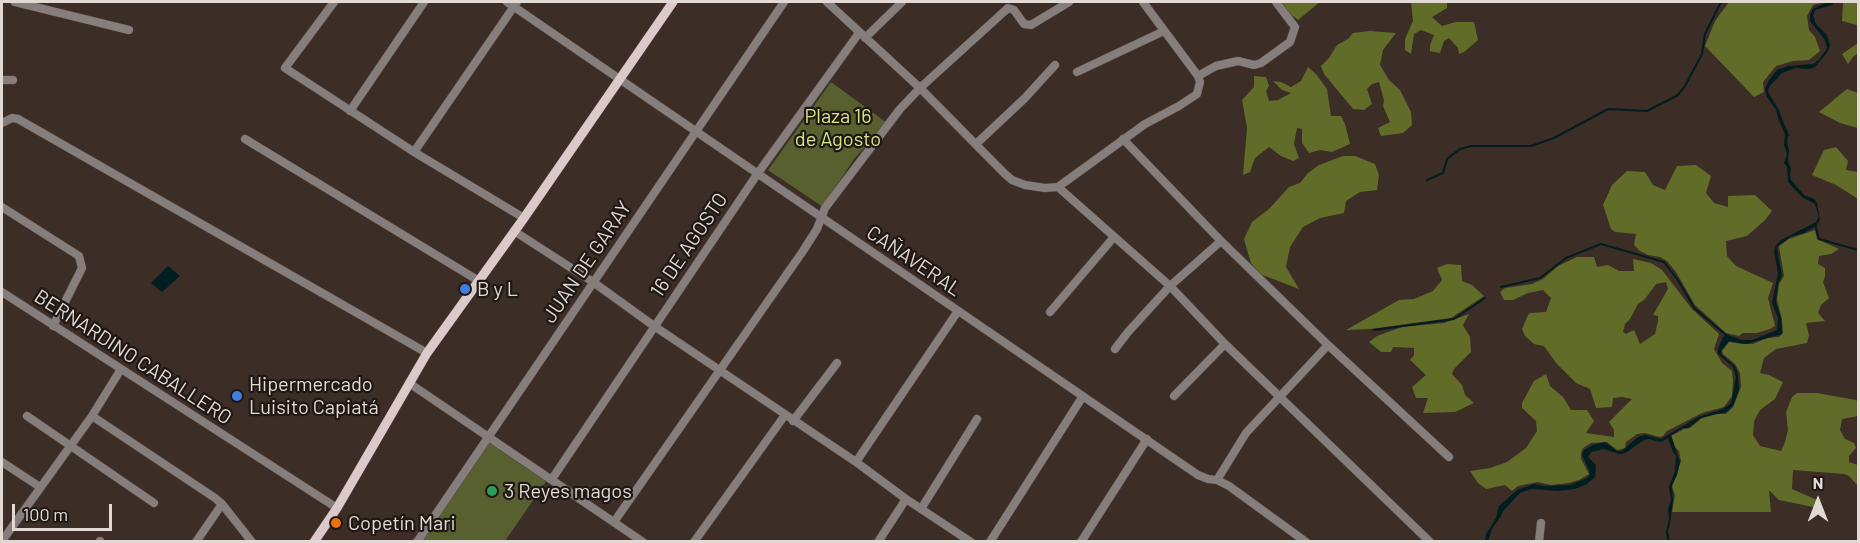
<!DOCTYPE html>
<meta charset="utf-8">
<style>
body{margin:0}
#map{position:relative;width:1860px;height:543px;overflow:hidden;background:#3c2d26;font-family:Barlow,sans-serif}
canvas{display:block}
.frame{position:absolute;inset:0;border:3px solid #e2d9d4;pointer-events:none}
.north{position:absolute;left:1788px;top:471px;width:60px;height:60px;-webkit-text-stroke:4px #1e1714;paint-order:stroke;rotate:0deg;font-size:16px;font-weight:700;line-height:24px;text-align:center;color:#e2d9d4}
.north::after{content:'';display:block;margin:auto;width:21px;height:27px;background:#e2d9d4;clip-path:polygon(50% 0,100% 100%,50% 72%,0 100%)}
.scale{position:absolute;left:12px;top:504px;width:100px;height:27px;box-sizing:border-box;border:3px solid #e2d9d4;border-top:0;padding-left:8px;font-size:18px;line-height:21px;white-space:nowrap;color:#e2d9d4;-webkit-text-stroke:4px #1e1714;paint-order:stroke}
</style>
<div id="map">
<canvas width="1860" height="543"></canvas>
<div class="frame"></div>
<div class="north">N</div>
<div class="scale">100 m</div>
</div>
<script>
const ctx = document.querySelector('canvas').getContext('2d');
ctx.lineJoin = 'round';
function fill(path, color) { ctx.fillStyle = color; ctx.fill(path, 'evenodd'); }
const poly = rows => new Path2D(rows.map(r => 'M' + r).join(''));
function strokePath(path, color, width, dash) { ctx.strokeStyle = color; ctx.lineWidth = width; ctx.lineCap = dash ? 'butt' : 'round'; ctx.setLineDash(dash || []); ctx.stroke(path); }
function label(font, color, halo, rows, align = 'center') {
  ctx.font = font + ' Barlow,sans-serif'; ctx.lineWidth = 4.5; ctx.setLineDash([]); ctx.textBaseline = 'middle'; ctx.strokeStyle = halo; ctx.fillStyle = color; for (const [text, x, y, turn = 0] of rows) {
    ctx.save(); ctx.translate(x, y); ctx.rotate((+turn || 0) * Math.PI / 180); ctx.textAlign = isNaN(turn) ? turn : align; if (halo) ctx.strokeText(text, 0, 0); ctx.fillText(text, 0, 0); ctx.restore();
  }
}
fill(poly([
 [831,82,887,123,854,159,823,207,768,170],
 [490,441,547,480,505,541,421,542]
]), '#57602e');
fill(poly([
 [1282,2,1320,2,1298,20,1290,14],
 [1411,2,1447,2,1447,8,1432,17,1442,26,1456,22,1474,22,1478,40,1464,52,1459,54,1458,48,1449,38,1444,41,1440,53,1430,51,1430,45,1434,35,1421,30,1414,34,1411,54,1405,50,1405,39,1413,21],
 [1729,2,1825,2,1813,5,1807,16,1809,30,1815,37,1820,51,1809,60,1793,61,1776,66,1763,82,1764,92,1754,97,1705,46,1715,21],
 [1837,2,1858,2,1858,36,1857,25,1842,21,1843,3],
 [1370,31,1396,33,1383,50,1380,65,1389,80,1400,90,1411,112,1412,125,1403,133,1381,136,1378,128,1390,122,1383,106,1384,100,1379,82,1372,84,1367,89,1372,104,1364,110,1353,109,1324,74,1321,66,1329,58,1337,45,1348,39,1353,33],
 [1858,43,1858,53,1853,57,1848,64,1842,54],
 [1308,67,1316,74,1327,89,1331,116,1341,116,1345,124,1350,144,1332,152,1320,150,1309,153,1302,143,1302,129,1297,128,1294,144,1299,158,1293,161,1281,156,1269,147,1255,158,1250,172,1243,175,1247,128,1242,100,1254,87,1254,76,1266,77,1269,86,1266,91,1269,101,1278,100,1291,93,1282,90,1273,81,1281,82,1291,87,1301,81],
 [1847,89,1858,93,1858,128,1840,123,1819,112],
 [1836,147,1848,161,1846,170,1858,172,1858,199,1836,185,1812,175,1824,150],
 [1343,156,1355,156,1375,164,1379,175,1377,190,1360,192,1346,201,1344,213,1320,218,1303,227,1290,247,1286,267,1299,289,1260,274,1251,263,1245,243,1244,239,1252,222,1269,209,1289,187,1300,183,1308,173,1319,165],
 [1696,165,1711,176,1706,193,1714,203,1728,207,1728,196,1755,195,1772,211,1765,220,1747,236,1726,241,1727,256,1736,266,1773,283,1768,298,1775,326,1770,329,1757,333,1743,333,1739,336,1726,333,1695,305,1676,272,1667,261,1660,257,1648,255,1640,251,1634,245,1636,234,1615,232,1611,229,1603,205,1612,185,1627,171,1645,172,1653,185,1665,190,1677,166],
 [1815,230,1817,239,1839,249,1831,254,1819,256,1818,264,1825,268,1825,276,1823,282,1829,298,1821,305,1818,313,1825,321,1806,323,1809,335,1807,343,1776,349,1764,358,1760,373,1769,375,1783,382,1775,399,1760,410,1754,421,1753,435,1760,446,1781,451,1785,442,1788,430,1786,412,1792,397,1797,393,1817,393,1856,400,1858,402,1858,416,1842,419,1840,430,1845,439,1854,443,1856,448,1849,456,1849,462,1858,465,1858,486,1849,476,1844,474,1793,470,1792,489,1817,500,1823,509,1779,500,1769,490,1771,512,1672,512,1675,495,1672,487,1681,461,1679,451,1675,447,1671,436,1684,429,1690,428,1702,418,1715,414,1726,414,1733,407,1741,387,1740,373,1735,364,1723,354,1722,351,1729,342,1742,344,1753,344,1767,338,1779,337,1783,333,1782,319,1777,300,1779,284,1784,276,1779,246,1789,239],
 [1577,257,1594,257,1597,267,1608,265,1619,271,1634,271,1633,259,1651,263,1662,270,1692,309,1719,334,1714,349,1722,363,1732,371,1733,381,1732,396,1724,407,1702,413,1667,431,1663,436,1660,437,1645,433,1637,434,1626,442,1625,448,1617,450,1607,442,1591,443,1583,448,1581,453,1581,459,1589,474,1579,480,1569,483,1551,485,1538,482,1518,486,1512,491,1505,485,1486,489,1478,483,1470,471,1490,468,1507,462,1526,448,1537,431,1536,421,1522,408,1522,403,1534,381,1546,374,1550,386,1563,397,1571,410,1587,410,1594,421,1586,433,1614,437,1614,430,1609,422,1632,399,1622,397,1613,398,1612,407,1596,408,1590,389,1576,383,1557,364,1544,346,1534,344,1525,336,1522,329,1528,315,1530,313,1546,312,1551,298,1543,290,1528,293,1513,300,1504,300,1500,292,1505,288,1532,284,1543,279,1558,266],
 [1666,282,1668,289,1653,315,1658,316,1658,321,1655,334,1640,344,1634,330,1626,334,1623,332,1625,324,1630,319,1638,304,1645,299,1656,284],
 [1447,264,1461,265,1462,281,1472,285,1484,296,1451,318,1370,329,1346,330,1399,300,1414,299,1433,291,1442,280,1437,268],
 [1469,314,1463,325,1470,337,1471,352,1454,369,1452,374,1462,385,1465,395,1474,403,1455,412,1423,413,1428,398,1416,398,1412,387,1426,375,1410,360,1414,355,1414,348,1393,347,1391,352,1381,352,1369,342,1377,336,1402,327,1444,323]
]), '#616c29');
fill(poly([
 [1828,2,1834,2,1832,5,1815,10,1813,16,1816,24,1827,35,1828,39,1830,46,1827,53,1815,67,1809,69,1795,68,1782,73,1769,87,1768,92,1779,110,1783,121,1789,135,1787,140,1789,151,1788,161,1791,169,1790,174,1791,180,1804,195,1814,199,1817,203,1820,220,1816,226,1804,233,1790,237,1777,247,1782,276,1778,284,1776,302,1781,318,1782,334,1746,344,1729,341,1721,351,1722,355,1735,366,1738,374,1739,390,1733,406,1726,412,1701,418,1688,428,1683,428,1671,435,1680,462,1677,475,1672,485,1673,501,1670,524,1668,531,1670,541,1667,541,1666,531,1669,519,1668,509,1671,500,1669,487,1675,471,1676,456,1673,452,1668,438,1661,442,1649,439,1644,440,1627,452,1622,454,1619,454,1604,449,1591,452,1588,457,1596,465,1595,477,1587,484,1575,489,1558,491,1531,489,1520,493,1503,511,1501,516,1492,529,1488,541,1485,541,1486,534,1496,518,1499,506,1517,490,1534,484,1545,486,1570,485,1587,478,1590,475,1589,470,1582,455,1584,450,1593,445,1605,442,1617,451,1622,451,1638,437,1645,435,1661,439,1698,417,1723,409,1731,403,1736,377,1733,367,1718,354,1718,349,1723,337,1728,335,1742,340,1752,340,1777,330,1778,318,1772,303,1778,273,1774,251,1776,245,1781,240,1816,222,1819,217,1815,204,1802,197,1788,182,1787,167,1784,163,1787,154,1784,145,1785,134,1779,121,1776,110,1767,97,1765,89,1769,80,1777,70,1788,66,1813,64,1819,60,1827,48,1825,40,1810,21,1810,14,1814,8],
 [168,266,180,276,162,292,151,283]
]), '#001d20');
strokePath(poly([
 [1427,180,1443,173,1447,159,1460,149,1471,146,1531,146,1554,138,1608,109,1647,111,1678,95,1685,86,1702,54,1705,34,1721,2],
 [1815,224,1819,239,1858,250],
 [1501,287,1540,278,1566,258,1601,244,1664,262,1678,280,1694,308,1727,336],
 [1374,330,1454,319,1485,298]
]), '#001d20', 2);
const minor = poly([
 [15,2,129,30],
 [334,2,285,68,414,152,524,218],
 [507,2,1198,475,1208,479,1217,480,1229,486,1306,542],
 [827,2,920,88,1005,174,1012,180,1025,185,1045,188,1058,187,1145,124,1179,106,1197,94,1200,82,1198,76,1143,2],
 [865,38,902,2],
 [1077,72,1164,31],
 [1198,76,1216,66,1238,61,1254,65,1261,63,1290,42,1295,27,1276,2],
 [2,80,13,80],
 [350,111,424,2],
 [2,123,12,118,18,119,427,353],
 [245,139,479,281],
 [1123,139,1221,241,1328,345,1449,457],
 [976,144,1025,98,1055,65],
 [414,152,517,2],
 [1058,187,1170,286,1225,344,1430,542],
 [2,207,79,256,82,268,53,326],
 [514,231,593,282,654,326,856,462,906,499,971,542],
 [2,292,337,508],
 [1050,312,1114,237],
 [1115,349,1128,332,1170,286,1221,241],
 [409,383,643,542],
 [1174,396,1225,344],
 [27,416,154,503],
 [92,416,215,498,222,504,252,542],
 [793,421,837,363],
 [2,462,40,487],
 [856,462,958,311],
 [552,479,758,173,859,33],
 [1217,480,1246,433,1328,345],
 [921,509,977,419],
 [614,522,803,251,817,229,825,208,900,109,920,88,1008,8,1014,10,1024,24,1031,25,1069,2],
 [2,541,92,416,121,369],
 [100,542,100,541],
 [196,542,222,504],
 [417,542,784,2],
 [694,542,785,415],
 [878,542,906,499],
 [990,542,1083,396],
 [1081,542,1147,439],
 [1539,542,1541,523]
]);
const major = poly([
 [314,542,337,508,427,353,524,218,673,2]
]);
strokePath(minor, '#574942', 9);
strokePath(major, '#574942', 10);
strokePath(minor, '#867d7d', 8);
strokePath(major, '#dcc9ca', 9);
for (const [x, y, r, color] of [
 [465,289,6,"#3f7fe0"],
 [237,396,6,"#3f7fe0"],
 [492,491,6,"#2e9e5b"],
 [336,523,6,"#e8710a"]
]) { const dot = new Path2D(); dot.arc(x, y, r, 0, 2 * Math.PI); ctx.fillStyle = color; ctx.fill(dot); strokePath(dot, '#1e1714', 2); }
label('20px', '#d4e686', '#1e1714', [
 ["Plaza 16",838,116],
 ["de Agosto",838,139]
]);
label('20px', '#e2d9d4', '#1e1714', [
 ["16 DE AGOSTO",689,245,-56],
 ["CAÑAVERAL",914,261,34],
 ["JUAN DE GARAY",587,262,-56],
 ["BERNARDINO CABALLERO",133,357,33]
]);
label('20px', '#e2d9d4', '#1e1714', [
 ["B y L",477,289],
 ["Hipermercado",249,384],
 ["Luisito Capiatá",249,407],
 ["3 Reyes magos",504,491],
 ["Copetín Mari",348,523]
], 'left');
</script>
